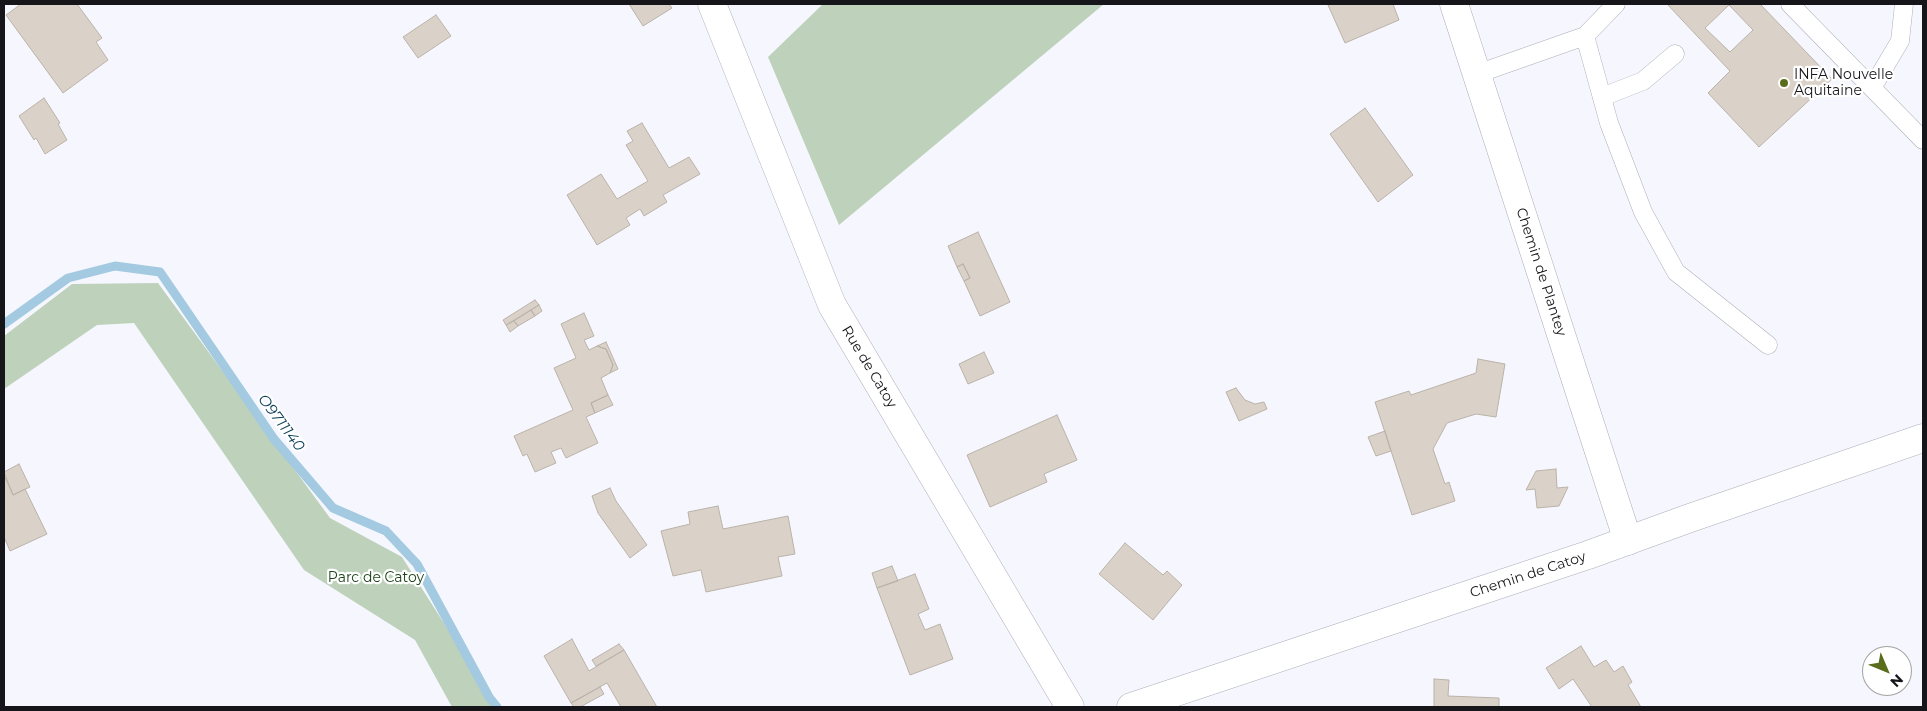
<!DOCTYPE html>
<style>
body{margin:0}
#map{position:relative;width:1927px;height:711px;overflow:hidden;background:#f6f7fe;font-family:Montserrat,sans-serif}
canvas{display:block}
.frame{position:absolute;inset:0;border:5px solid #16161a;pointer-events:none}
.north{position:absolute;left:1862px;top:646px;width:50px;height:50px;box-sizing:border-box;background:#fff;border:1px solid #a2a2a3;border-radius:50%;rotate:135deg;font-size:14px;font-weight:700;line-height:20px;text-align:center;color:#16161a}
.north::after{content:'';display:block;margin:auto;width:18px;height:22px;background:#596d1c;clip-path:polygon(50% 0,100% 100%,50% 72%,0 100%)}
</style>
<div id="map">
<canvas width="1927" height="711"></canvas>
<div class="frame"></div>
<div class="north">N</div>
</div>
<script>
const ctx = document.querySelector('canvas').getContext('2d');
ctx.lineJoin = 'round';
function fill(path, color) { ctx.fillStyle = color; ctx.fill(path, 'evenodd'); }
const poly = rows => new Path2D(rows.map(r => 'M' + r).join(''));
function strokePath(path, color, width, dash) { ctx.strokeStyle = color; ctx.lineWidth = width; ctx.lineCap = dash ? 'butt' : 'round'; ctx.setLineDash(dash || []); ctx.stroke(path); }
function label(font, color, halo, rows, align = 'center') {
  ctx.font = font + ' Montserrat,sans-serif'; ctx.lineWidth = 4.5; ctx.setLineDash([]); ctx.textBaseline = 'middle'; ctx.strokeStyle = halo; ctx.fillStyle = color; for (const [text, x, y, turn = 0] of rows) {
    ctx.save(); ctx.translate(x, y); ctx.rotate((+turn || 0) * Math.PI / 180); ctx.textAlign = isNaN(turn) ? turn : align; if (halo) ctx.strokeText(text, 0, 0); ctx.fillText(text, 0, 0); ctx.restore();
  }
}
fill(poly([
 [823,4,1104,4,839,225,768,57],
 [158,283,330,518,402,557,497,707,452,707,415,640,304,570,134,323,97,325,4,389,4,336,72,284]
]), '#bdd1bb');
strokePath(poly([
 [4,324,68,278,115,266,160,272,274,439,333,508,386,531,417,564,489,697,497,707]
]), '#a4cae1', 9);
const building = poly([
 [21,4,77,4,102,38,96,42,108,60,63,93,6,15,21,4],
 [629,4,669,4,672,8,643,26,629,4],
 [1331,4,1393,4,1399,20,1345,43,1328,5,1331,4],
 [1667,4,1760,4,1832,79,1759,147,1708,93,1730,71,1667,4],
 [1729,5,1753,30,1730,52,1705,28,1729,5],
 [436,15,451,36,418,58,403,37,436,15],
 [44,98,60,123,58,124,67,140,45,154,36,138,34,140,19,116,44,98],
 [1365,108,1413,175,1378,202,1330,134,1365,108],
 [642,123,669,168,689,157,700,174,663,195,667,202,644,216,640,209,626,218,630,225,597,245,567,195,601,174,617,199,648,181,626,145,633,141,627,131,642,123],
 [978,232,1010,302,980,316,964,281,970,278,963,264,957,267,948,246,978,232],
 [963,264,970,278,964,281,957,267,963,264],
 [535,300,539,305,506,325,503,320,535,300],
 [539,305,542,311,535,316,531,310,539,305],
 [531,310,535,316,518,326,514,321,531,310],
 [584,313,594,336,584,340,589,350,597,346,606,349,613,365,610,373,601,378,608,395,591,403,595,413,586,417,598,443,566,458,561,448,551,452,556,463,535,472,527,454,523,456,514,436,573,410,554,368,576,358,561,324,584,313],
 [514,321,518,326,510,332,506,325,514,321],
 [606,342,618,369,610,373,613,365,606,349,597,346,606,342],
 [984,352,994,373,968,384,959,364,984,352],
 [1478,359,1505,364,1496,417,1476,414,1447,423,1433,449,1445,484,1449,482,1455,501,1412,515,1375,402,1409,391,1411,395,1476,373,1478,359],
 [1236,388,1245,400,1255,404,1264,402,1267,409,1239,421,1226,392,1236,388],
 [608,395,613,405,595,413,591,403,608,395],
 [1057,415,1077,460,1044,474,1047,482,990,507,967,455,1057,415],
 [1385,431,1391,451,1376,456,1368,437,1385,431],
 [19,464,30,487,13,495,4,472,19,464],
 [1556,469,1557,488,1568,487,1559,506,1537,508,1535,489,1526,490,1536,471,1556,469],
 [4,475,13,495,25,489,47,534,10,551,4,537,4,475],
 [610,488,616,501,647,545,630,558,598,513,592,496,610,488],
 [718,506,723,529,788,516,795,554,778,557,782,576,706,592,701,570,673,576,661,531,690,524,688,512,718,506],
 [1125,543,1163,575,1167,571,1182,585,1153,620,1099,574,1125,543],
 [892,566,898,581,877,588,872,573,892,566],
 [915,574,929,609,918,614,925,630,940,624,953,659,910,675,877,588,915,574],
 [572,639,589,671,624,650,657,707,621,707,607,683,571,703,544,656,572,639],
 [619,644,624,650,596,666,592,660,619,644],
 [1581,646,1594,667,1606,660,1614,672,1623,666,1632,682,1628,685,1641,707,1592,707,1573,679,1559,689,1546,668,1581,646],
 [1434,679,1449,680,1448,696,1499,698,1499,707,1434,707,1434,679],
 [600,687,604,694,580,707,574,707,571,703,600,687]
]);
fill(building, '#dad2c8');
strokePath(building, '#bab2a9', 1);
const service = poly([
 [1790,4,1923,140],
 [1585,36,1616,4],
 [1477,74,1585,36,1609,123,1643,212,1676,272,1768,345],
 [1872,88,1900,41,1904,4],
 [1602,97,1643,81,1675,54]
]);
const minor = poly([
 [712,4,832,305,1070,707],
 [1454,4,1628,541]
]);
const tertiary = poly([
 [1131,707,1588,555,1690,518,1923,438]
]);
strokePath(service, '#adadb9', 19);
strokePath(minor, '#adadb9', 29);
strokePath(tertiary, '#adadb9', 29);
strokePath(service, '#fff', 18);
strokePath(minor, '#fff', 28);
strokePath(tertiary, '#fff', 28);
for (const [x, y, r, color] of [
 [1784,83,5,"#596d1c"]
]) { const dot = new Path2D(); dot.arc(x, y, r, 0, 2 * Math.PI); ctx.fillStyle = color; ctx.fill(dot); strokePath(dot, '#fff', 2); }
label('14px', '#16161a', '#fff', [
 ["INFA Nouvelle",1794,75],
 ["Aquitaine",1794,91]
], 'left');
label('14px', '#16161a', '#fff', [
 ["Chemin de Plantey",1541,272,72],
 ["Rue de Catoy",869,367,59],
 ["Chemin de Catoy",1528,575,-18]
]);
label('14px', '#1e441a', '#fff', [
 ["Parc de Catoy",376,578]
]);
label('italic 15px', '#093d55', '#fff', [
 ["O9711140",281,423,53]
]);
</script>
